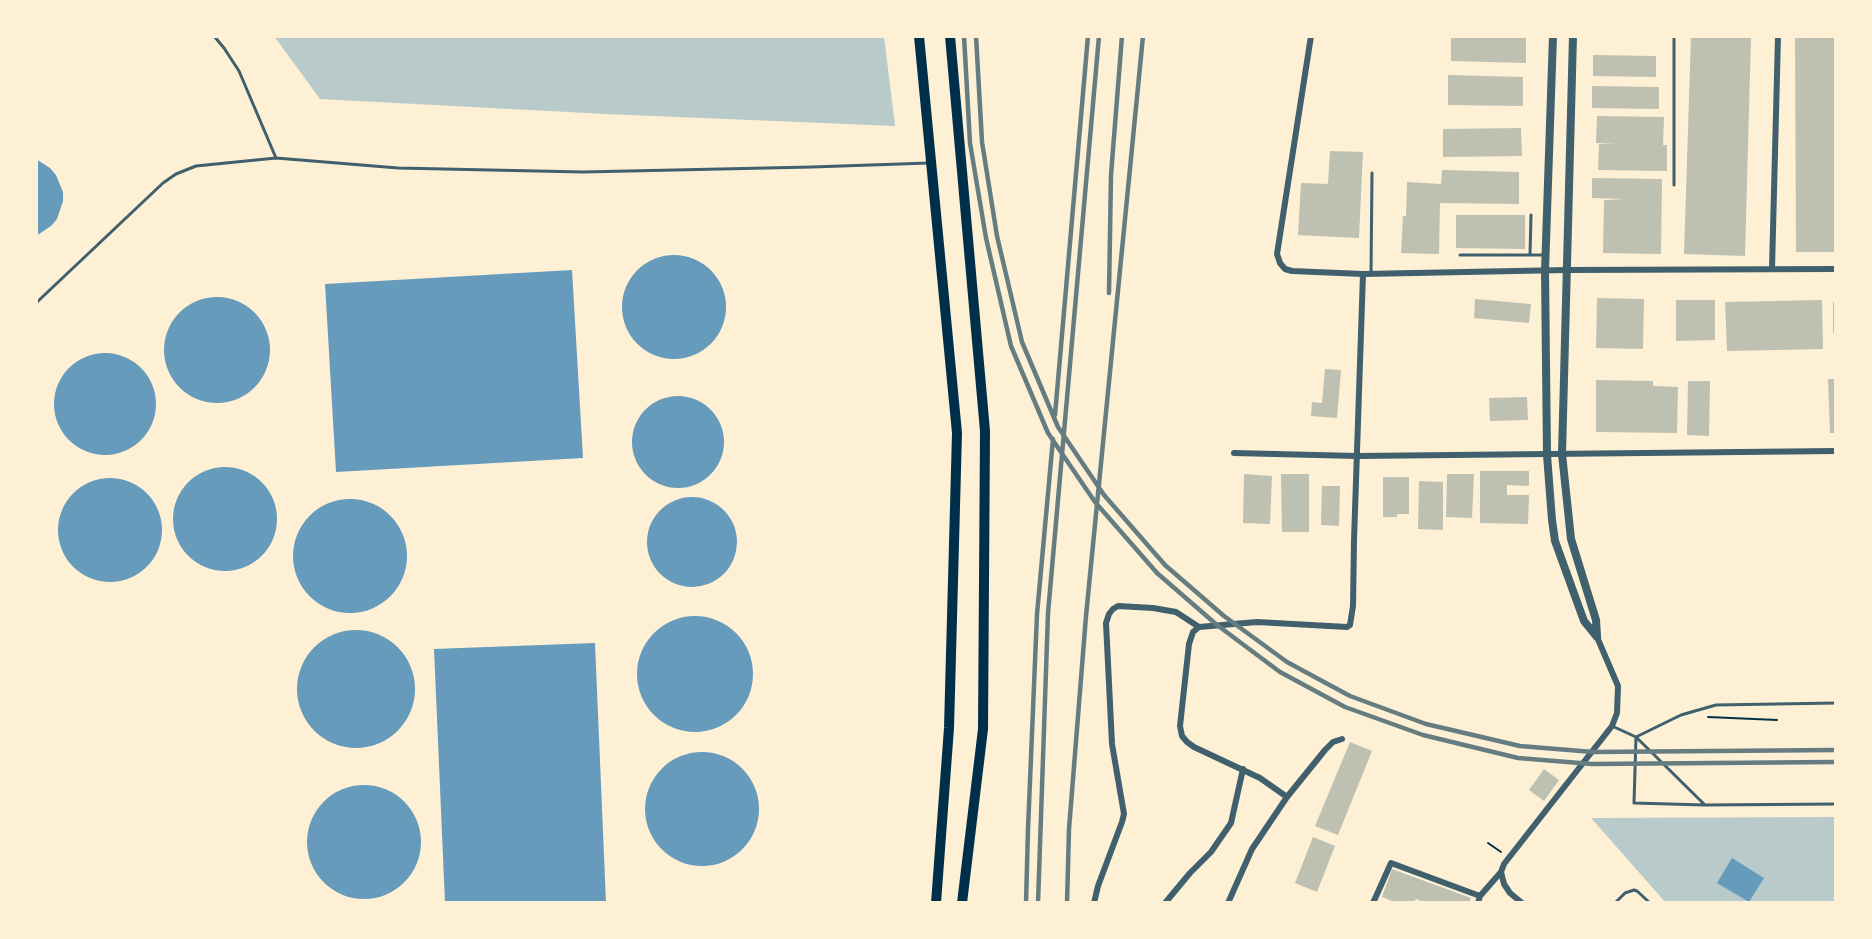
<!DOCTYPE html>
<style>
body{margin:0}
#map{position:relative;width:1872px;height:939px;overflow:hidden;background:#fdf0d5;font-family:Commissioner,sans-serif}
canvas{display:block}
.frame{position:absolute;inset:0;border:38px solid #fdf0d5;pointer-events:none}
</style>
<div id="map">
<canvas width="1872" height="939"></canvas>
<div class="frame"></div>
</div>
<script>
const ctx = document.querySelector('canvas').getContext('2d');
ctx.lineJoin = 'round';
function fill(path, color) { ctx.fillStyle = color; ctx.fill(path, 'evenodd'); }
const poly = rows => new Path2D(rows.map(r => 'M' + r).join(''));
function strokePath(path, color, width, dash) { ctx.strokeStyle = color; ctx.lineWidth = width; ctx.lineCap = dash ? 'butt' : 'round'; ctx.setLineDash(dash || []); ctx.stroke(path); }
fill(poly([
 [274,36,884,36,895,126,606,114,320,99],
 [1836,817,1836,903,1666,903,1591,818]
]), '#b9caca');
fill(poly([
 [36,159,50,168,56,175,63,192,63,201,57,219,51,226,36,236],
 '622 307a52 52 0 1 1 104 0a52 52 0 1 1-104 0Z',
 [572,270,583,458,336,472,325,284],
 '164 350a53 53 0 1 1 106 0a53 53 0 1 1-106 0Z',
 '54 404a51 51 0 1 1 102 0a51 51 0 1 1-102 0Z',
 '632 442a46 46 0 1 1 92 0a46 46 0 1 1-92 0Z',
 '173 519a52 52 0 1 1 104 0a52 52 0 1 1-104 0Z',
 '58 530a52 52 0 1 1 104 0a52 52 0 1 1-104 0Z',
 '647 542a45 45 0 1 1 90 0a45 45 0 1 1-90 0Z',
 '293 556a57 57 0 1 1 114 0a57 57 0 1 1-114 0Z',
 '637 674a58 58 0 1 1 116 0a58 58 0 1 1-116 0Z',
 '297 689a59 59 0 1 1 118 0a59 59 0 1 1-118 0Z',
 [595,643,606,903,445,903,434,649],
 '645 809a57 57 0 1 1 114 0a57 57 0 1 1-114 0Z',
 '307 842a57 57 0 1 1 114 0a57 57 0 1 1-114 0Z',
 [1732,858,1764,878,1749,902,1717,883]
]), '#669bbc');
fill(poly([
 [1451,36,1526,36,1526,63,1451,61],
 [1691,36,1751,36,1745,256,1684,254],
 [1795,36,1836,36,1836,252,1796,252],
 [1593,55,1656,56,1656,77,1593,76],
 [1448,75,1523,77,1523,106,1448,105],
 [1592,86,1659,87,1659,109,1592,108],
 [1597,116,1664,117,1663,145,1667,145,1667,171,1598,170,1599,144,1615,144,1596,143],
 [1521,128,1522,156,1443,157,1443,129],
 [1330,151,1363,152,1359,238,1298,235,1301,183,1328,184],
 [1442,170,1519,172,1519,204,1440,203,1439,254,1401,253,1403,216,1406,216,1407,182,1441,184],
 [1592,178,1662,179,1661,254,1603,253,1604,200,1627,199,1592,198],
 [1456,215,1525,215,1525,249,1456,248],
 [1597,298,1644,299,1643,349,1596,348],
 [1475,299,1531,304,1529,323,1474,318],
 [1676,300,1715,300,1715,340,1676,341],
 [1822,300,1823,349,1727,351,1725,302],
 [1833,302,1836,302,1836,332,1833,333],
 [1325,369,1341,370,1337,418,1311,416,1312,402,1322,403],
 [1828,379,1836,379,1836,433,1830,433],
 [1596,380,1653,381,1653,386,1678,387,1677,433,1596,432],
 [1688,381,1710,381,1709,436,1687,435],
 [1527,397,1528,420,1490,421,1489,398],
 [1480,471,1529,471,1529,486,1507,485,1507,495,1529,495,1528,524,1480,523],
 [1244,474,1272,476,1270,524,1243,523],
 [1281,474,1309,474,1309,532,1282,532],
 [1447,474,1474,474,1472,518,1446,517],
 [1383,477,1409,477,1409,514,1397,514,1397,517,1383,517],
 [1419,481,1443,482,1443,530,1418,529],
 [1322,486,1340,486,1339,526,1321,525],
 [1350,742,1372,751,1338,835,1315,826],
 [1544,769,1559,780,1544,801,1529,790],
 [1313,837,1335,846,1317,892,1295,883],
 [1392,869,1471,898,1469,903,1426,903,1416,899,1414,903,1397,903,1382,897]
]), '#bec0b2');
strokePath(poly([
 [1708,717,1777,720],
 [1488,843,1501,852]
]), '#003049', 2);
strokePath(poly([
 [214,36,224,48,239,71,276,158],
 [1674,185,1674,36],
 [1460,255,1544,255],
 [1530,255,1531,215],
 [1371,274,1372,173],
 [36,303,163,183,176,174,196,166,276,158,398,168,583,172,812,167,929,163],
 [1836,703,1716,705,1681,715,1636,737,1634,803,1705,805,1836,804],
 [1612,726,1636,737,1705,805],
 [1615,903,1625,893,1634,890,1637,891,1650,903]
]), '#3f606c', 3);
strokePath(poly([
 [1311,36,1277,254,1280,263,1285,269,1292,271,1363,274,1567,270,1836,269],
 [1772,269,1778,36],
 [1234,453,1357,456,1836,451],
 [1287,797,1260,778,1194,747,1187,742,1182,736,1180,726,1189,644,1193,632,1199,627,1257,622,1347,627,1350,625,1353,606,1354,540,1363,274],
 [1094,903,1098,886,1122,822,1124,814,1112,744,1106,623,1109,614,1113,609,1118,606,1153,608,1176,612,1199,627],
 [1165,903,1190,873,1211,852,1231,823,1243,769],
 [1228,903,1252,849,1287,797,1325,750,1333,742,1342,739],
 [1373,903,1391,863,1480,896],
 [1478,903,1480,896,1501,872],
 [1522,903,1510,893,1504,884,1501,872,1504,864,1612,726,1617,713,1618,686,1597,637]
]), '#3f606c', 6);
strokePath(poly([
 [1553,36,1545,271,1547,455,1552,520,1555,541,1584,621,1597,637],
 [1573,36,1562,454,1571,539,1596,620,1597,636]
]), '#3f606c', 8);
strokePath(poly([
 [919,36,957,433,949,728,936,903],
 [950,36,985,431,983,729,962,903]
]), '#003049', 10);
strokePath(poly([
 [964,36,970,143,986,238,1011,346,1048,433,1095,502,1157,573,1217,625,1280,672,1345,707,1423,735,1518,758,1592,764,1836,762],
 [976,36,982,142,997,236,1022,342,1058,427,1104,495,1165,565,1224,616,1287,662,1350,696,1426,724,1520,746,1593,752,1836,750],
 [1109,293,1111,175,1122,36],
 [1055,415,1088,36],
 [1026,903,1028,829,1037,614,1053,439],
 [1038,903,1048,613,1099,36],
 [1067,903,1069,829,1086,616,1143,36]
]), '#657d81', 4.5);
</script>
